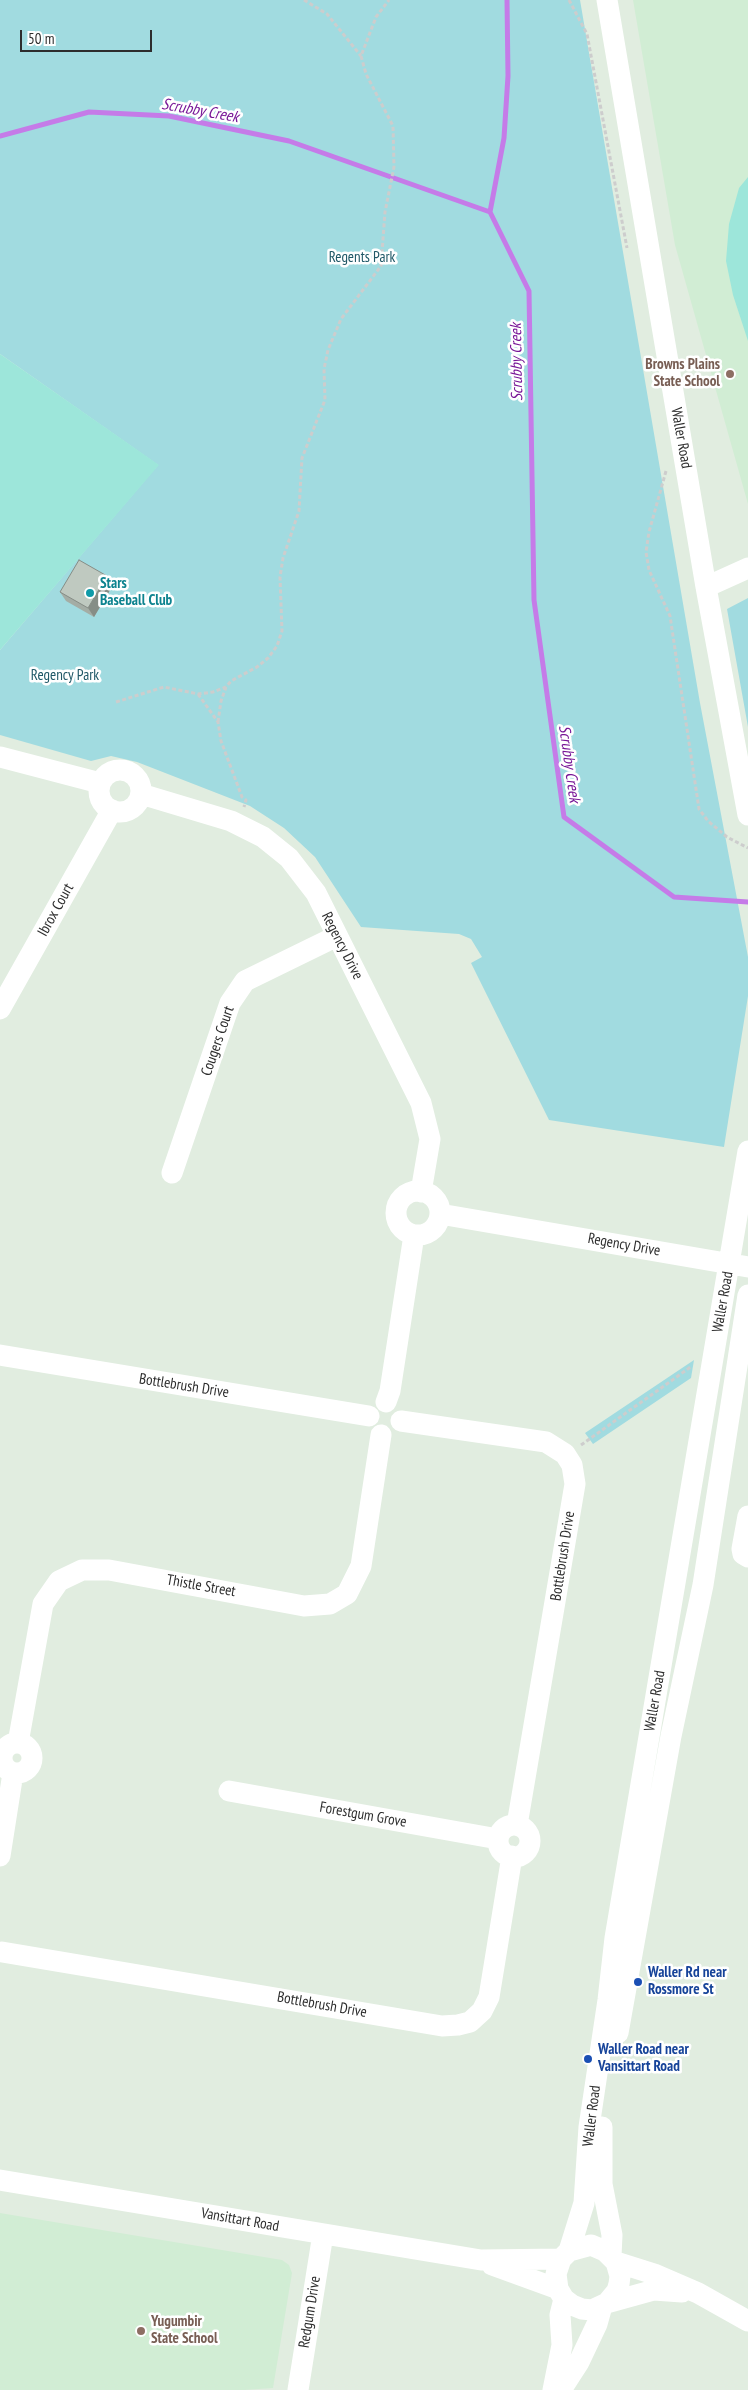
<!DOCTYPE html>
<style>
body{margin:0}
#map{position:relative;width:748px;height:2390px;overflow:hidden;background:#e1ede0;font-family:"PT Sans Narrow",sans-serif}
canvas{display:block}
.scale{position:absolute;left:20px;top:30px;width:132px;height:22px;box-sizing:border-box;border:2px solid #2d2d2d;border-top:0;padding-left:6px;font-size:15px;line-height:18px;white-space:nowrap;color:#2d2d2d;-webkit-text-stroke:4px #fff;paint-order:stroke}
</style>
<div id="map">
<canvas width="748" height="2390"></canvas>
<div class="scale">50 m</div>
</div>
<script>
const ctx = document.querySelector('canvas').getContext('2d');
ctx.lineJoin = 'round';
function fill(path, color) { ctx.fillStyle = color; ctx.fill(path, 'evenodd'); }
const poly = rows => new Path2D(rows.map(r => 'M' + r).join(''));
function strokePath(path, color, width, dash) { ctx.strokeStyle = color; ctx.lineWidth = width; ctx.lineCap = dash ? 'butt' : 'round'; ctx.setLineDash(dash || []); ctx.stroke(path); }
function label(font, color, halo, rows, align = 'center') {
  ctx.font = font + ' "PT Sans Narrow",sans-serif'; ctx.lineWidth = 5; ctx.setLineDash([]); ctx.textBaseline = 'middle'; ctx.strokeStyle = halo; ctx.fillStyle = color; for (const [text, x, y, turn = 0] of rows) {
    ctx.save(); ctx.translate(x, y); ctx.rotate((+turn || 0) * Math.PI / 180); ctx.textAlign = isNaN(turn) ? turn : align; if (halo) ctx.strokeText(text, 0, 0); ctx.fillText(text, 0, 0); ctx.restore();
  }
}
fill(poly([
 [633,0,748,0,748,504,675,245],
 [0,2213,282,2260,289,2265,292,2273,273,2388,244,2390,0,2390]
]), '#d1edd4');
fill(poly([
 [0,0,580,0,700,703,748,957,748,996,724,1147,549,1120,471,963,482,957,471,939,459,934,361,927,315,857,284,828,250,806,137,762,111,756,91,761,0,735,0,650,158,465,0,354],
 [748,598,748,727,727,609],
 [694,1360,691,1378,593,1444,585,1433]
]), '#a1dbe0');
fill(poly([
 [748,177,748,341,733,295,726,261,729,224,739,188],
 [0,354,159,465,0,650]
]), '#9de6da');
strokePath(poly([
 [0,136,89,112,169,116,289,141,490,212,529,291,534,600,564,817,674,897,748,902],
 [490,212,504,138,508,76,507,0]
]), '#c57be8', 5);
strokePath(poly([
 [304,0,327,14,361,56],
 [569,0,587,34,627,248],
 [666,471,649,532,646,552,649,570,670,616,699,809,708,821,727,837,748,848],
 [198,694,218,722,221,741,242,797,246,800,244,807],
 [116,702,164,687,198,694,213,692,226,687],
 [218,722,221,701,226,687,231,681,257,667,268,658,277,646,282,631,280,577,283,558,299,511,302,458,325,400,324,369,328,350,341,319,381,266,385,212,394,167,393,126,366,74,361,56,376,17,389,0],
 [581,1445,692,1366]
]), '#cdcdcd', 3, [4, 2.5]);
strokePath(poly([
 [607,0,706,587,748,815],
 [706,587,748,568],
 [0,757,100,783],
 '99 791a21 21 0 1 1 42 0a21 21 0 1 1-42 0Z',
 [141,794,231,821,263,837,289,858,316,893,421,1103,430,1139,421,1192],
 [0,1009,112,810],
 [172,1173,230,1003,245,981,337,936],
 '396 1213a22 22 0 1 1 44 0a22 22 0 1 1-44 0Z',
 [440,1214,748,1267],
 [0,1355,369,1416],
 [386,1402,390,1391,414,1235],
 [401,1421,546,1442,565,1454,572,1465,575,1484,517,1825],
 [748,1516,742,1549,743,1554,748,1557],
 [18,1743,43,1604,59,1581,82,1570,109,1570,304,1606,330,1604,347,1594,361,1566,381,1435],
 '2 1758a15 15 0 1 1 30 0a15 15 0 1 1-30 0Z',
 [229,1791,498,1839],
 '498 1841a16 16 0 1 1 32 0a16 16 0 1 1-32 0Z',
 [0,1856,13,1773],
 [2,1952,442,2026,458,2025,470,2022,482,2011,489,1997,512,1856],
 [618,2033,671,1736,703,1585,748,1295],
 [602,2127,602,2184,612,2235,611,2256],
 [0,2180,481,2260,561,2259],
 [569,2251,591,2245,605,2251,616,2262,620,2276,619,2284,617,2291,607,2303,592,2310,582,2309,572,2305,564,2299,558,2289,556,2274,561,2259,569,2251,584,2203,589,2127,608,2000,615,1938,748,1151],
 [616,2262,654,2274,698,2293,748,2321],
 [492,2265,558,2289],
 [607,2303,654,2290,682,2292],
 [298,2390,323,2234],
 [553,2390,562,2345,560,2315,564,2299],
 [561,2390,579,2362,597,2324,602,2306]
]), '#fff', 21);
fill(poly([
 [107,576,113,585,94,617,66,601,60,592]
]), '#a4ada5');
fill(poly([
 [107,576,113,585,94,617,88,608]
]), '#868d86');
const building = poly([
 [79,560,107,576,88,608,60,592,79,560]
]);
fill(building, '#bfc9c0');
strokePath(building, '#868d86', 1);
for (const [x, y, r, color] of [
 [730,374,5,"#8d6e63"],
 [90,593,5,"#0f9aa8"],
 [638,1982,5,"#1a4fb4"],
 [588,2059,5,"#1a4fb4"],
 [141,2331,5,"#8d6e63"]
]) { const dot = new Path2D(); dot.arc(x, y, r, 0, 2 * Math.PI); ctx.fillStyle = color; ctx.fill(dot); strokePath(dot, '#fff', 2); }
label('15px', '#205867', '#fff', [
 ["Regents Park",362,258],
 ["Regency Park",65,676]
]);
label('bold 15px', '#785e54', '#fff', [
 ["Browns Plains",720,365],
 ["State School",720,382],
 ["Yugumbir",151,2322,"left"],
 ["State School",151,2339,"left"]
], 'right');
label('15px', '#2d2d2d', '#fff', [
 ["Waller Road",681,438,80],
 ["Ibrox Court",56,910,-61],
 ["Regency Drive",342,946,63],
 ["Cougers Court",218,1041,-71],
 ["Regency Drive",624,1245,10],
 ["Waller Road",723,1302,-80],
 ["Bottlebrush Drive",184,1386,9],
 ["Bottlebrush Drive",563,1556,-81],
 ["Thistle Street",201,1586,10],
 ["Waller Road",655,1701,-80],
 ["Forestgum Grove",363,1815,10],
 ["Bottlebrush Drive",322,2005,10],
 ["Waller Road",592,2116,-83],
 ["Vansittart Road",240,2220,10],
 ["Redgum Drive",310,2312,-81]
]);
label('bold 15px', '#0d838f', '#fff', [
 ["Stars",100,584],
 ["Baseball Club",100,601]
], 'left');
label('bold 15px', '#164399', '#fff', [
 ["Waller Rd near",648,1973],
 ["Rossmore St",648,1990],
 ["Waller Road near",598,2050],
 ["Vansittart Road",598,2067]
], 'left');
label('italic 16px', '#781697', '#fff', [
 ["Scrubby Creek",200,111,10],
 ["Scrubby Creek",517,362,-91],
 ["Scrubby Creek",569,764,82]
]);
</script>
